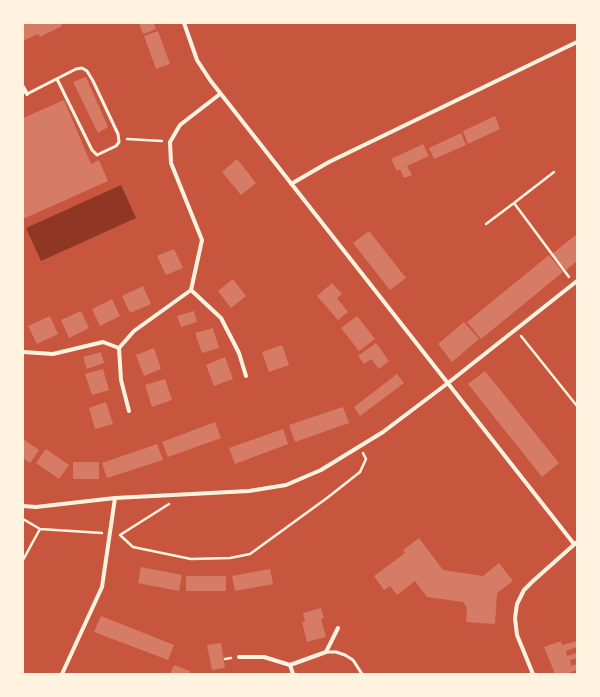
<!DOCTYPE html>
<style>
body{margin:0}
#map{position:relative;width:600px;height:697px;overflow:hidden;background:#c8553d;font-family:"IBM Plex Sans",sans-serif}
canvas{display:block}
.frame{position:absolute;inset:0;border:24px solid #fff3e0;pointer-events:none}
</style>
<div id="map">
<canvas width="600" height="697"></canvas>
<div class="frame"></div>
</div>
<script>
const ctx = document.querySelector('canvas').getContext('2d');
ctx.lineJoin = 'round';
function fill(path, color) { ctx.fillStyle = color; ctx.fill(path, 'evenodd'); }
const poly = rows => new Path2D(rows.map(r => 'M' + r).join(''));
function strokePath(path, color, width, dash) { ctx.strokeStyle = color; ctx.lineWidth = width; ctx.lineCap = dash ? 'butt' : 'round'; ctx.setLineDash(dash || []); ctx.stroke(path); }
fill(poly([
 [121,185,136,218,41,261,26,228]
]), '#8f3625');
fill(poly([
 [23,23,61,23,62,26,40,37,38,34,23,41],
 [139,23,154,23,156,29,143,34],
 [158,31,170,64,156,69,144,36],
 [86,77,108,127,98,133,73,82],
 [64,100,91,164,99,160,108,181,23,219,23,118],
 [495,116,500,129,468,144,463,131],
 [461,133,466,145,434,159,429,148],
 [423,144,429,156,407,166,412,175,404,178,400,169,397,171,391,159],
 [237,159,256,183,241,195,222,172],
 [369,231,406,278,390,290,353,243],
 [577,234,577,261,566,270,552,254],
 [174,249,183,268,166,275,157,256],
 [549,255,563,272,481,339,467,322],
 [233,279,246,296,231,308,218,291],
 [332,283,342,294,337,298,348,312,338,320,317,296],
 [143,286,151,304,130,313,122,296],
 [112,299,120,316,100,326,92,309],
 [81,311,89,328,69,338,61,320],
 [194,311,197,322,181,327,177,316],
 [50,316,58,334,37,344,28,326],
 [357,316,375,339,359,351,341,328],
 [464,322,479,339,452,362,438,344],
 [213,328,219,348,202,353,195,333],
 [376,343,389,361,379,369,371,359,364,364,358,356],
 [282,345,289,365,269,372,262,352],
 [154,348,161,369,144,376,136,355],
 [101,352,104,363,87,369,83,357],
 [225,357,233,379,214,386,206,365],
 [103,369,109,390,92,395,85,374],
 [485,371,559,463,542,477,468,384],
 [397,374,404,383,360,416,354,407],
 [165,379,172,400,152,407,145,385],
 [106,402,113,424,95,429,89,408],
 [343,407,349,423,295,442,289,425],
 [215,422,221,438,168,457,162,442],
 [283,429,288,444,235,464,229,448],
 [23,439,39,450,30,463,23,458],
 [157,444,163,460,107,478,102,463],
 [46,449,69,465,59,479,36,463],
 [73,462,99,462,99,479,73,479],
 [419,538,443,570,483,576,499,563,513,581,497,593,495,624,466,622,467,608,463,602,427,597,415,581,397,595,390,586,384,590,374,576,405,553,403,550],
 [141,567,182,575,179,591,138,583],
 [270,569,273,584,235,591,232,576],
 [186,576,226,576,226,591,186,591],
 [321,608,324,618,321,619,326,637,307,642,302,622,305,622,303,613],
 [101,616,174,645,168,660,94,632],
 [561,641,562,645,577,641,577,647,566,651,567,656,577,653,577,658,570,660,571,666,577,664,577,670,566,674,555,674,544,647],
 [221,643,225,668,212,670,207,645],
 [174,665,190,671,189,674,170,674]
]), '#d67c66');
strokePath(poly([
 [127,139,162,141],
 [514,203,554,172],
 [486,224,514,203,569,277],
 [521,336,577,406],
 [23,519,40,529,102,533],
 [120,535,133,547,191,559,230,558,250,554,327,498,360,472,366,459,363,453],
 [120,535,169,504],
 [23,560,40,529],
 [225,659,231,658]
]), '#fff3e0', 2.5);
strokePath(poly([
 [27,94,76,69,82,68,87,71,93,81,118,134,119,142,116,146,97,155,92,150,57,79],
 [326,652,336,652,345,655,353,660,362,674]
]), '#fff3e0', 3);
strokePath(poly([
 [184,23,197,60,210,80,574,544],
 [23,87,27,94],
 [291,184,329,162,577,42],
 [191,290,221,318,239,353,246,376],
 [119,348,121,380,129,411],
 [23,352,53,354,103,342,119,348,134,331,191,290,202,240,171,163,170,142,180,125,220,94],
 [23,506,36,507,115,498,249,491,286,485,321,470,383,432,448,383,577,281],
 [239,657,264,657,290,665,293,674],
 [290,665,326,652,338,628],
 [62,674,102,587,115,498],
 [533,674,517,635,515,618,517,604,524,590,533,581,577,542]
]), '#fff3e0', 4);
</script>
